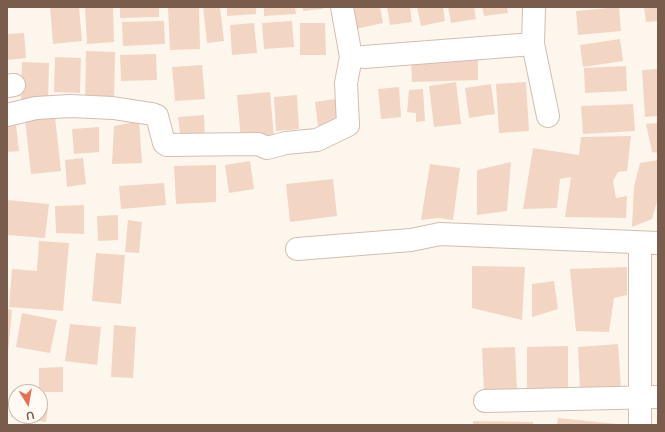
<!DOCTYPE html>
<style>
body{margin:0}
#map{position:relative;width:665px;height:432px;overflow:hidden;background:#fdf6ec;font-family:Raleway,sans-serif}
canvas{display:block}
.frame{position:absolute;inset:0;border:8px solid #7a5c4d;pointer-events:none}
.north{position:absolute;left:8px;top:384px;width:40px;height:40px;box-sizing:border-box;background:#fffaf3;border:1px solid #cabbb1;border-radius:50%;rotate:169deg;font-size:11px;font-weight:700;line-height:16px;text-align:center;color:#7a5c4d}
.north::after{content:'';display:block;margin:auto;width:14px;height:18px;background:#e76f51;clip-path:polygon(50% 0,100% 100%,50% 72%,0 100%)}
</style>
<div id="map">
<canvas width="665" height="432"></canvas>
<div class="frame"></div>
<div class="north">U</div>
</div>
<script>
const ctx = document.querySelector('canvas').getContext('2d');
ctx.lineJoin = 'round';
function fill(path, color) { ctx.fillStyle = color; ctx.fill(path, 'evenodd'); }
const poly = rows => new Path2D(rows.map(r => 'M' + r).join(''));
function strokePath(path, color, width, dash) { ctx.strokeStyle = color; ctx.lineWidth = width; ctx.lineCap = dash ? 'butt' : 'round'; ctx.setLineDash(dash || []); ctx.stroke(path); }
fill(poly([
 [50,7,79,7,82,41,53,44],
 [85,7,113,7,114,42,87,44],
 [120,7,159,7,159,17,120,18],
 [168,7,199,7,200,49,170,50],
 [203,7,220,7,224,41,207,43],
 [227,7,256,7,256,14,227,16],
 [264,7,295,7,296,14,264,16],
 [303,7,323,7,323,9,303,11],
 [351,7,380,7,383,23,355,29],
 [387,7,410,7,412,22,390,25],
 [417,7,443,7,445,21,421,26],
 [448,7,474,7,476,19,451,23],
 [482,7,507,7,508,13,484,16],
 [619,7,621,31,578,35,576,11],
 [644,7,658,7,658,21,646,22],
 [164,21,165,44,123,46,122,22],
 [292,21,294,47,264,49,262,23],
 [254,23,257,53,232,55,230,25],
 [300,23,325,23,326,55,300,55],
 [24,33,26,58,7,60,7,34],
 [620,39,623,61,583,67,580,45],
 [86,51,115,52,114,104,85,103],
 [156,54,157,80,121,81,120,55],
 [478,56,478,80,412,82,411,58],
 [55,57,81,58,80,93,54,92],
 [22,62,49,63,48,101,21,100],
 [202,65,205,99,175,101,172,67],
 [626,66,627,91,585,93,584,68],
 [658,69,658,116,645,117,642,70],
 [456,82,461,124,434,127,429,86],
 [526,82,529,131,499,133,496,84],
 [491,84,495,114,469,118,465,88],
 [399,87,401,117,381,119,378,89],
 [423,89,425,121,416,122,416,113,407,112,409,90],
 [270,92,274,137,241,140,237,95],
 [297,95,299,129,276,131,274,97],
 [335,99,339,123,318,126,315,102],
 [633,104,635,131,583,134,581,106],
 [204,115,205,140,181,141,178,117],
 [55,117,61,171,31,174,25,120],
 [139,121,142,163,112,164,114,126],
 [658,123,658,153,652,152,646,124],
 [16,125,19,151,7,152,7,126],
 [99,127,99,152,74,154,72,129],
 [631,136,627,171,618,172,613,181,616,198,627,196,626,218,565,217,571,177,560,179,557,208,523,209,533,148,579,155,581,137],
 [83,158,86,184,67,187,65,160],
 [658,160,658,198,652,219,632,227,634,187,640,163],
 [250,161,254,189,229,193,225,165],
 [511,162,507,211,477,215,477,170],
 [430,164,460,168,453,220,438,218,421,220],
 [216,165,216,202,176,204,174,166],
 [333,179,337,216,290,222,286,184],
 [164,183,166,205,121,209,119,186],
 [7,200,49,204,45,238,7,235],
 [84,205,84,234,56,233,55,206],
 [118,215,118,240,98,241,97,216],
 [128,220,142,222,139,253,125,252],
 [39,241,69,243,63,311,9,307,12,269,37,271],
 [96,253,125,255,121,304,92,301],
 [472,266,525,267,522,320,472,308],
 [627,267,627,295,614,298,609,332,576,331,570,269],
 [554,281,558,309,532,317,532,284],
 [7,309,12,310,8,353,7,353],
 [22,313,57,320,50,353,16,347],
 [70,324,101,327,97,365,65,361],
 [114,325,136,327,133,378,111,377],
 [618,344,621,388,580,391,578,347],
 [568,346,568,390,527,390,527,347],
 [515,347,517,392,484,393,482,348],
 [63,367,63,392,39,392,39,368],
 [13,402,16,403,16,416,40,416,40,406,48,408,46,422,11,417],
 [558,418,617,424,617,425,557,425],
 [473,421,533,422,533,425,473,425]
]), '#f3d5c3');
const minor = poly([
 [534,7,533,44,548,116],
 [364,57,533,44],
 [7,86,14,85],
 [7,115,36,108,70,106,113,108,152,114,157,116,164,143,167,145,258,144,267,148,286,143,317,140,348,125,346,83,351,57,342,7],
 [297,249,411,240,440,234,658,243],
 [485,401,658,397],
 [640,425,640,243]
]);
strokePath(minor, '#d1beb0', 24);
strokePath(minor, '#fff', 22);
</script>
